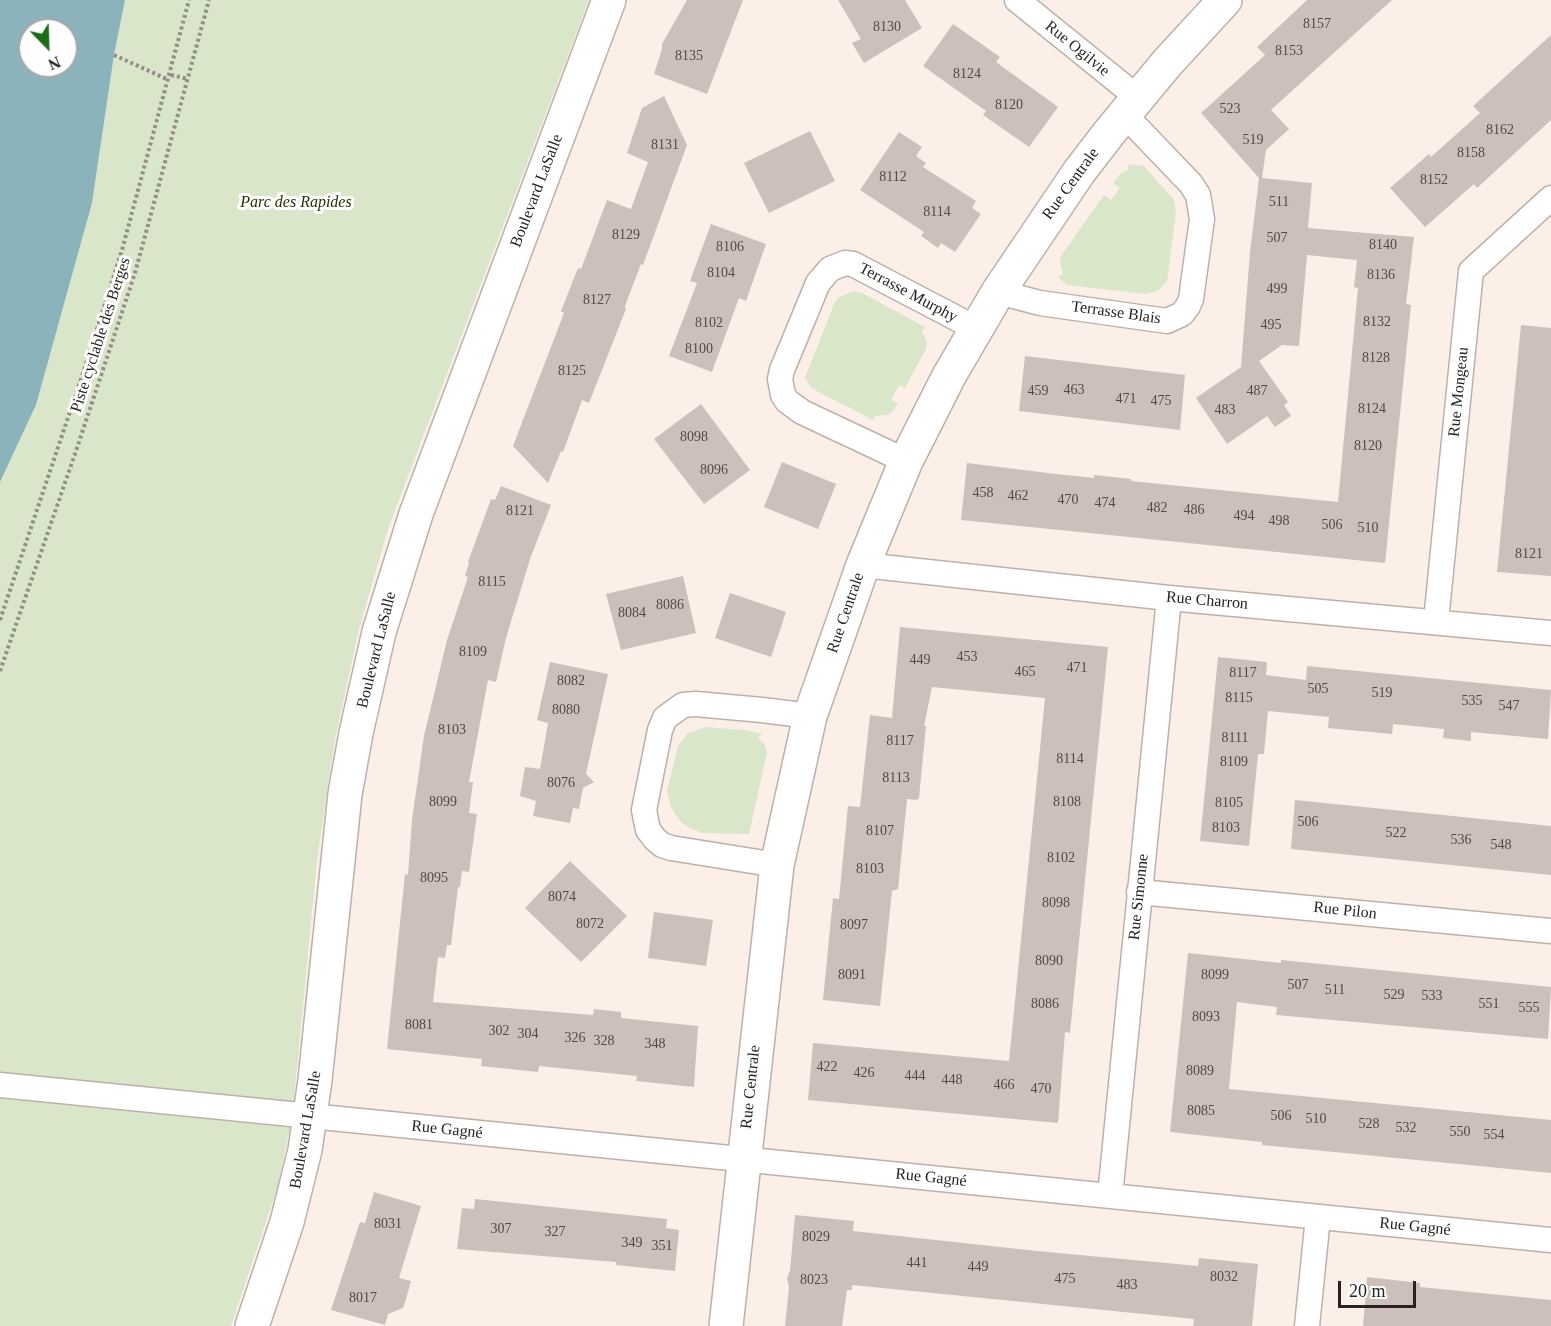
<!DOCTYPE html>
<meta charset="utf-8">
<style>
body{margin:0}
#map{position:relative;width:1551px;height:1326px;overflow:hidden;background:#fbefe7;font-family:Georgia,serif}
canvas{display:block}
.north{position:absolute;left:18px;top:18px;width:60px;height:60px;box-sizing:border-box;background:#fff;border:2px solid #a9a7a6;border-radius:50%;rotate:157deg;font-size:16px;font-weight:700;line-height:24px;text-align:center;color:#282320}
.north::after{content:'';display:block;margin:auto;width:21px;height:27px;background:#1c6e15;clip-path:polygon(50% 0,100% 100%,50% 72%,0 100%)}
.scale{position:absolute;left:1338px;top:1281px;width:78px;height:27px;box-sizing:border-box;border:3px solid #282320;border-top:0;padding-left:8px;font-size:18px;line-height:21px;white-space:nowrap;color:#282320;-webkit-text-stroke:4px #fff;paint-order:stroke}
</style>
<div id="map">
<canvas width="1551" height="1326"></canvas>
<div class="north">N</div>
<div class="scale">20 m</div>
</div>
<script>
const ctx = document.querySelector('canvas').getContext('2d');
ctx.lineJoin = 'round';
function fill(path, color) { ctx.fillStyle = color; ctx.fill(path, 'evenodd'); }
const poly = rows => new Path2D(rows.map(r => 'M' + r).join(''));
function strokePath(path, color, width, dash) { ctx.strokeStyle = color; ctx.lineWidth = width; ctx.lineCap = dash ? 'butt' : 'round'; ctx.setLineDash(dash || []); ctx.stroke(path); }
function label(font, color, halo, rows, align = 'center') {
  ctx.font = font + ' Georgia,serif'; ctx.lineWidth = 6; ctx.setLineDash([]); ctx.textBaseline = 'middle'; ctx.strokeStyle = halo; ctx.fillStyle = color; for (const [text, x, y, turn = 0] of rows) {
    ctx.save(); ctx.translate(x, y); ctx.rotate((+turn || 0) * Math.PI / 180); ctx.textAlign = isNaN(turn) ? turn : align; if (halo) ctx.strokeText(text, 0, 0); ctx.fillText(text, 0, 0); ctx.restore();
  }
}
fill(poly([
 [125,0,589,0,388,529,359,629,335,739,317,860,292,1119,277,1189,231,1326,0,1326,0,482,36,405,92,203,114,55],
 [1128,164,1144,166,1174,200,1176,212,1167,282,1157,291,1145,294,1067,285,1058,277,1063,274,1060,262,1061,256,1104,195,1111,200,1120,188,1113,183,1120,174,1128,169],
 [853,291,862,293,925,327,922,331,927,342,926,349,905,388,899,385,891,400,898,403,893,411,887,415,876,416,873,420,811,388,805,378,834,304,839,297],
 [705,727,744,730,762,734,758,738,764,743,767,753,749,834,702,833,690,828,681,822,671,808,667,791,678,746,688,733]
]), '#dae6c9');
fill(poly([
 [0,0,125,0,114,55,92,203,36,405,0,482],
 [30,30,66,30,66,66,30,66]
]), '#8bb3bb');
fill(poly([
 [687,0,743,0,707,94,654,74,662,49,662,44],
 [838,0,905,0,922,28,864,63,852,43,861,39],
 [1307,0,1392,0,1271,110,1289,129,1266,150,1262,178,1312,183,1308,228,1414,237,1406,304,1411,305,1385,563,961,520,967,463,1056,474,1094,478,1094,475,1131,479,1131,481,1338,502,1358,288,1354,287,1357,260,1307,255,1299,346,1282,345,1259,361,1288,402,1284,405,1291,416,1275,427,1267,416,1227,444,1196,398,1241,367,1250,252,1259,178,1201,113,1265,55,1257,47],
 [953,24,1000,57,996,62,1058,107,1029,147,983,115,986,111,923,66],
 [1551,35,1551,120,1477,188,1474,184,1425,227,1390,188,1429,154,1431,157,1480,113,1473,106],
 [664,96,687,145,643,265,641,264,625,306,626,309,589,403,582,400,563,452,561,451,548,483,513,446,564,313,561,311,578,268,581,269,607,200,631,209,648,162,627,153,642,108],
 [810,131,835,181,769,213,744,163],
 [899,132,922,147,916,156,926,163,923,167,976,201,972,208,981,214,955,252,941,243,938,248,921,236,924,232,860,190],
 [711,224,766,244,746,301,739,298,712,372,669,356,697,283,690,281],
 [1521,325,1551,328,1551,576,1497,572],
 [1025,356,1185,375,1180,430,1019,411],
 [701,404,750,470,704,504,654,439],
 [782,462,836,484,818,529,764,507],
 [501,486,551,505,530,559,506,638,496,682,488,680,469,782,473,782,469,813,477,814,469,872,462,871,460,887,458,887,451,945,447,945,445,958,438,957,433,1002,593,1015,594,1009,621,1012,621,1018,698,1026,694,1087,636,1081,637,1076,539,1066,538,1072,481,1066,482,1059,387,1049,405,874,408,875,412,820,424,736,447,640,468,577,465,576,469,563,468,562,491,499,495,500],
 [683,576,696,633,621,650,606,594],
 [730,593,786,612,771,657,715,638],
 [900,627,1108,647,1070,1033,1065,1032,1058,1123,808,1100,813,1043,1009,1061,1045,698,932,687,924,726,926,726,919,798,917,800,907,799,898,889,892,891,880,1006,823,1000,833,898,839,899,848,806,860,807,870,715,892,718],
 [1218,657,1267,662,1266,675,1306,680,1307,666,1551,690,1548,739,1471,732,1471,741,1443,738,1444,729,1393,724,1392,734,1328,728,1329,717,1268,711,1264,754,1258,754,1249,846,1200,841],
 [550,662,608,674,586,774,594,782,583,788,579,809,573,808,570,823,533,816,536,801,520,796,525,767,540,769,548,723,537,720],
 [1295,800,1551,826,1551,875,1291,849],
 [570,861,627,916,581,962,525,908],
 [654,912,713,920,706,966,648,958],
 [1188,953,1281,963,1281,960,1551,987,1548,1039,1276,1015,1277,1007,1237,1002,1229,1089,1551,1120,1551,1173,1262,1145,1262,1142,1170,1132],
 [374,1192,421,1206,399,1278,411,1281,406,1299,403,1308,388,1314,385,1325,331,1310,360,1222,365,1223],
 [475,1199,667,1219,666,1228,679,1230,675,1271,616,1265,616,1262,457,1249,462,1208,474,1209],
 [795,1215,854,1221,853,1231,1037,1251,1198,1266,1199,1258,1258,1264,1252,1326,1193,1326,1194,1319,852,1285,852,1290,847,1290,842,1326,785,1326,789,1287,787,1278,790,1271],
 [1367,1277,1420,1283,1420,1287,1551,1300,1551,1326,1363,1326]
]), '#cdc0ba');
const street = poly([
 [1017,0,1137,97],
 [998,292,1040,303,1167,321,1182,314,1188,306,1191,299,1202,219,1198,195,1191,184,1124,114],
 [906,461,802,412,787,401,783,395,780,379,782,370,818,283,830,269,845,263,853,264,975,328],
 [863,565,1169,598,1551,633],
 [1436,621,1471,271,1551,198],
 [777,865,671,848,662,845,655,839,648,830,644,810,660,730,665,718,683,705,696,704,762,710,810,716],
 [1139,892,1551,931],
 [0,1085,1551,1240],
 [1110,1196,1169,598],
 [1307,1326,1318,1217]
]);
const secondary = poly([
 [252,1326,287,1222,305,1150,315,1080,345,794,356,733,379,632,416,514,609,0],
 [726,1326,777,865,810,716,863,565,906,461,949,376,998,292,1079,172,1109,133,1167,63,1225,0]
]);
strokePath(street, '#bcb1a9', 27);
strokePath(secondary, '#bcb1a9', 36);
strokePath(poly([
 [114,55,169,80],
 [171,75,188,79],
 [0,620,85,367,122,250,189,0],
 [0,671,76,451,135,273,209,0]
]), '#958d87', 4, [3, 3]);
strokePath(street, '#fff', 24);
strokePath(secondary, '#fff', 33);
label('14px', '#514a46', null, [
 ["8157",1317,24],
 ["8130",887,27],
 ["8153",1289,51],
 ["8135",689,56],
 ["8124",967,74],
 ["8120",1009,105],
 ["523",1230,109],
 ["8162",1500,130],
 ["519",1253,140],
 ["8131",665,145],
 ["8158",1471,153],
 ["8112",893,177],
 ["8152",1434,180],
 ["511",1279,202],
 ["8114",937,212],
 ["8129",626,235],
 ["507",1277,238],
 ["8140",1383,245],
 ["8106",730,247],
 ["8104",721,273],
 ["8136",1381,275],
 ["499",1277,289],
 ["8127",597,300],
 ["8132",1377,322],
 ["8102",709,323],
 ["495",1271,325],
 ["8100",699,349],
 ["8128",1376,358],
 ["8125",572,371],
 ["463",1074,390],
 ["459",1038,391],
 ["487",1257,391],
 ["471",1126,399],
 ["475",1161,401],
 ["8124",1372,409],
 ["483",1225,410],
 ["8098",694,437],
 ["8120",1368,446],
 ["8096",714,470],
 ["458",983,493],
 ["462",1018,496],
 ["470",1068,500],
 ["474",1105,503],
 ["482",1157,508],
 ["486",1194,510],
 ["8121",520,511],
 ["494",1244,516],
 ["498",1279,521],
 ["506",1332,525],
 ["510",1368,528],
 ["8121",1529,554],
 ["8115",492,582],
 ["8086",670,605],
 ["8084",632,613],
 ["8109",473,652],
 ["453",967,657],
 ["449",920,660],
 ["471",1077,668],
 ["465",1025,672],
 ["8117",1243,673],
 ["8082",571,681],
 ["505",1318,689],
 ["519",1382,693],
 ["8115",1239,698],
 ["535",1472,701],
 ["547",1509,706],
 ["8080",566,710],
 ["8103",452,730],
 ["8111",1235,738],
 ["8117",900,741],
 ["8114",1070,759],
 ["8109",1234,762],
 ["8113",896,778],
 ["8076",561,783],
 ["8099",443,802],
 ["8108",1067,802],
 ["8105",1229,803],
 ["506",1308,822],
 ["8103",1226,828],
 ["8107",880,831],
 ["522",1396,833],
 ["536",1461,840],
 ["548",1501,845],
 ["8102",1061,858],
 ["8103",870,869],
 ["8095",434,878],
 ["8074",562,897],
 ["8098",1056,903],
 ["8072",590,924],
 ["8097",854,925],
 ["8090",1049,961],
 ["8091",852,975],
 ["8099",1215,975],
 ["507",1298,985],
 ["511",1335,990],
 ["529",1394,995],
 ["533",1432,996],
 ["8086",1045,1004],
 ["551",1489,1004],
 ["555",1529,1008],
 ["8093",1206,1017],
 ["8081",419,1025],
 ["302",499,1031],
 ["304",528,1034],
 ["326",575,1038],
 ["328",604,1041],
 ["348",655,1044],
 ["422",827,1067],
 ["8089",1200,1071],
 ["426",864,1073],
 ["444",915,1076],
 ["448",952,1080],
 ["466",1004,1085],
 ["470",1041,1089],
 ["8085",1201,1111],
 ["506",1281,1116],
 ["510",1316,1119],
 ["528",1369,1124],
 ["532",1406,1128],
 ["550",1460,1132],
 ["554",1494,1135],
 ["8031",388,1224],
 ["307",501,1229],
 ["327",555,1232],
 ["8029",816,1237],
 ["349",632,1243],
 ["351",662,1246],
 ["441",917,1263],
 ["449",978,1267],
 ["8032",1224,1277],
 ["475",1065,1279],
 ["8023",814,1280],
 ["483",1127,1285],
 ["8017",363,1298]
]);
label('16px', '#282320', '#fff', [
 ["Rue Ogilvie",1077,49,39],
 ["Rue Centrale",1071,184,-54],
 ["Boulevard LaSalle",537,191,-69],
 ["Terrasse Murphy",908,293,28],
 ["Terrasse Blais",1116,313,8],
 ["Piste cyclable des Berges",101,335,-72],
 ["Rue Mongeau",1459,392,-84],
 ["Rue Charron",1207,601,5],
 ["Rue Centrale",846,613,-71],
 ["Boulevard LaSalle",377,650,-76],
 ["Rue Simonne",1139,897,-84],
 ["Rue Pilon",1345,911,6],
 ["Rue Centrale",751,1087,-84],
 ["Boulevard LaSalle",306,1130,-80],
 ["Rue Gagné",447,1130,6],
 ["Rue Gagné",931,1178,6],
 ["Rue Gagné",1415,1227,6]
]);
label('italic 16px', '#253401', '#fff', [
 ["Parc des Rapides",296,203]
]);
</script>
